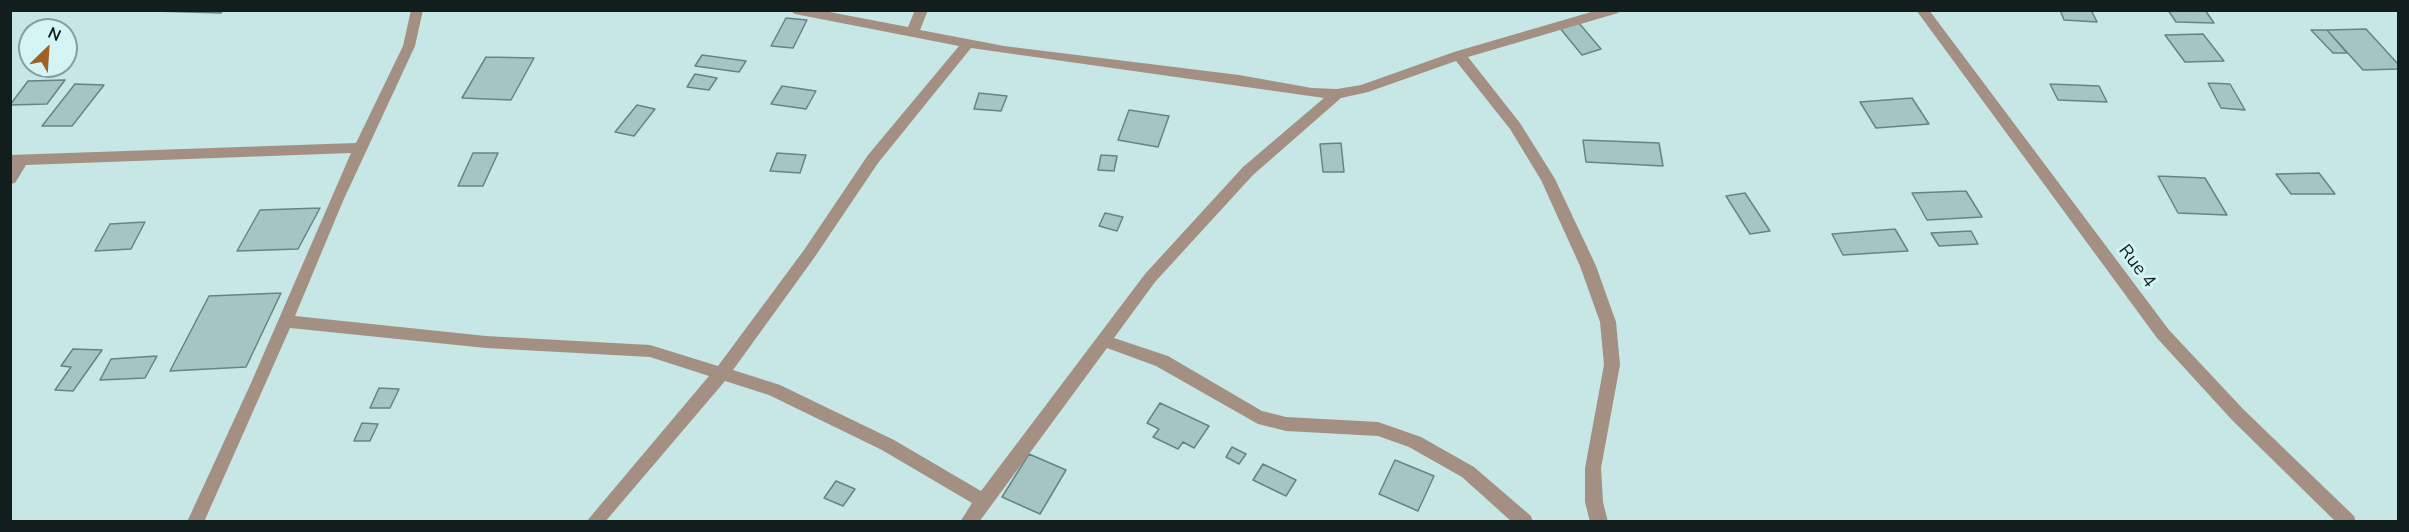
<!DOCTYPE html>
<style>
body{margin:0}
#map{position:relative;width:2409px;height:532px;overflow:hidden;background:#c7e6e6;font-family:Mulish,sans-serif}
canvas{display:block}
.frame{position:absolute;inset:0;border:12px solid #121d1e;pointer-events:none}
.north{position:absolute;left:18px;top:18px;width:60px;height:60px;box-sizing:border-box;background:#d4f4f4;border:2px solid #869e9e;border-radius:50%;rotate:25deg;font-size:16px;font-weight:700;line-height:24px;text-align:center;color:#121d1e}
.north::after{content:'';display:block;margin:auto;width:21px;height:27px;background:#a06127;clip-path:polygon(50% 0,100% 100%,50% 72%,0 100%)}
</style>
<div id="map">
<canvas width="2409" height="532"></canvas>
<div class="frame"></div>
<div class="north">N</div>
</div>
<script>
const ctx = document.querySelector('canvas').getContext('2d');
ctx.lineJoin = 'round';
function fill(path, color) { ctx.fillStyle = color; ctx.fill(path, 'evenodd'); }
const poly = rows => new Path2D(rows.map(r => 'M' + r).join(''));
function strokePath(path, color, width, dash) { ctx.strokeStyle = color; ctx.lineWidth = width; ctx.lineCap = dash ? 'butt' : 'round'; ctx.setLineDash(dash || []); ctx.stroke(path); }
function label(font, color, halo, rows, align = 'center') {
  ctx.font = font + ' Mulish,sans-serif'; ctx.lineWidth = 6; ctx.setLineDash([]); ctx.textBaseline = 'middle'; ctx.strokeStyle = halo; ctx.fillStyle = color; for (const [text, x, y, turn = 0] of rows) {
    ctx.save(); ctx.translate(x, y); ctx.rotate((+turn || 0) * Math.PI / 180); ctx.textAlign = isNaN(turn) ? turn : align; if (halo) ctx.strokeText(text, 0, 0); ctx.fillText(text, 0, 0); ctx.restore();
  }
}
const building = poly([
 [223,10,221,13,155,11,156,10,223,10],
 [2060,10,2091,10,2097,22,2064,20,2060,10],
 [2168,10,2205,10,2214,23,2176,22,2168,10],
 [786,18,807,20,793,48,771,46,786,18],
 [1578,22,1601,49,1582,55,1559,27,1578,22],
 [2366,29,2398,64,2398,69,2363,70,2327,30,2366,29],
 [2311,30,2327,30,2347,53,2333,53,2311,30],
 [2203,34,2224,61,2185,62,2165,35,2203,34],
 [702,55,746,61,739,72,695,66,702,55],
 [486,57,534,58,511,100,462,98,486,57],
 [695,74,717,78,709,90,687,87,695,74],
 [65,80,47,104,10,105,28,81,65,80],
 [2208,83,2230,84,2245,110,2221,108,2208,83],
 [75,84,104,85,72,126,42,126,75,84],
 [2050,84,2099,86,2107,102,2058,100,2050,84],
 [782,86,816,91,806,109,771,104,782,86],
 [979,93,1007,96,1001,111,974,109,979,93],
 [1912,98,1929,124,1876,128,1860,102,1912,98],
 [637,105,655,109,634,136,615,132,637,105],
 [1129,110,1169,116,1158,147,1118,140,1129,110],
 [1583,140,1659,143,1663,166,1586,162,1583,140],
 [1341,143,1344,172,1323,172,1320,144,1341,143],
 [473,153,498,153,483,186,458,186,473,153],
 [777,153,806,155,800,173,770,171,777,153],
 [1101,155,1117,156,1114,171,1098,170,1101,155],
 [2319,173,2335,194,2291,194,2276,174,2319,173],
 [2158,176,2205,178,2227,215,2178,213,2158,176],
 [1966,191,1982,217,1927,220,1912,193,1966,191],
 [1745,193,1770,231,1750,234,1726,196,1745,193],
 [320,208,298,249,237,251,260,210,320,208],
 [1105,213,1123,217,1117,231,1099,226,1105,213],
 [145,222,131,249,95,251,110,224,145,222],
 [1895,229,1908,251,1843,255,1832,234,1895,229],
 [1971,231,1978,244,1939,246,1931,233,1971,231],
 [281,293,246,367,170,371,209,296,281,293],
 [73,349,102,350,73,391,55,390,71,367,61,366,73,349],
 [157,356,145,378,100,380,111,359,157,356],
 [379,388,399,389,390,408,370,408,379,388],
 [1160,403,1209,426,1194,448,1183,442,1178,449,1153,437,1159,429,1147,423,1160,403],
 [362,423,378,424,370,441,354,441,362,423],
 [1232,447,1246,454,1239,464,1226,457,1232,447],
 [1029,454,1066,470,1040,514,1002,497,1029,454],
 [1395,460,1434,476,1418,511,1379,494,1395,460],
 [1263,464,1296,480,1286,496,1253,480,1263,464],
 [836,481,855,489,843,506,824,498,836,481]
]);
fill(building, '#a5c4c4');
strokePath(building, '#678484', 1.5);
fill(poly([
 [411,10,423,10,415,46,343,201,295,316,486,336,650,345,718,366,804,250,868,155,959,46,795,14,789,10,819,10,908,27,915,10,928,10,920,30,1004,46,1239,75,1312,88,1337,89,1361,85,1454,52,1598,10,1620,10,1618,13,1468,57,1520,123,1555,179,1596,266,1616,322,1620,365,1601,468,1603,502,1608,522,1590,522,1585,502,1585,468,1604,365,1600,322,1580,266,1541,180,1510,129,1456,61,1368,92,1341,98,1253,175,1155,282,1114,338,1168,356,1262,411,1286,417,1378,422,1421,437,1474,467,1531,516,1533,522,1512,522,1462,477,1409,447,1378,436,1286,431,1258,424,1156,366,1107,348,979,522,960,522,972,503,882,450,769,395,725,381,605,522,586,522,709,376,650,357,486,348,290,328,204,522,187,522,251,383,351,153,26,165,15,183,10,184,10,155,356,143,403,46,411,10],
 [971,48,1324,98,1243,167,1145,274,981,491,894,440,780,385,733,370,814,258,878,163,971,48],
 [1916,10,1929,10,2169,330,2244,410,2354,516,2356,522,2336,522,2232,420,2157,338,1916,10]
]), '#a39082');
label('18px', '#121d1e', '#d4f4f4', [
 ["Rue 4",2137,266,53]
]);
</script>
